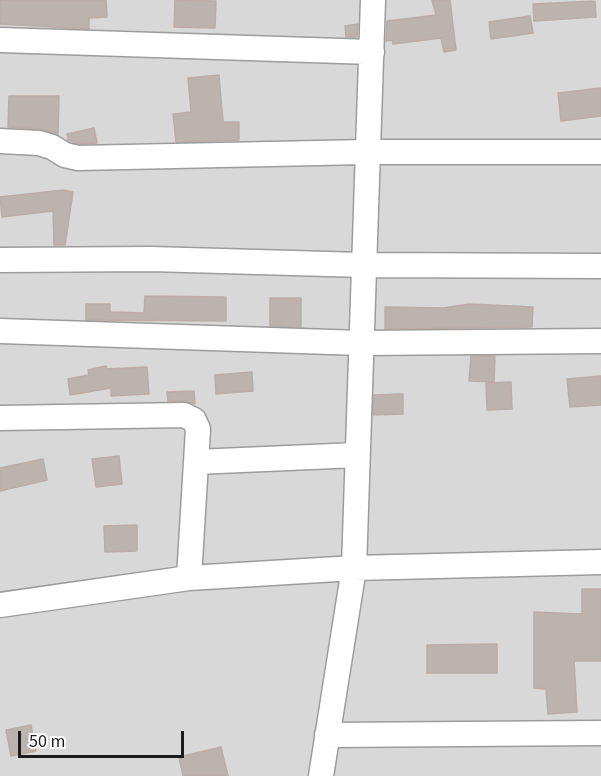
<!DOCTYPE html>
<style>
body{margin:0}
#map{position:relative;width:601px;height:776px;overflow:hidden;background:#ece7e1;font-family:"Source Sans 3",sans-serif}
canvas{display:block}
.scale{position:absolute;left:18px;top:731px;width:166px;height:27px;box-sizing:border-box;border:3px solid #1b1b1b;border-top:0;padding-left:8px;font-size:18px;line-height:21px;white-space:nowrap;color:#1b1b1b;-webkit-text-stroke:4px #fff;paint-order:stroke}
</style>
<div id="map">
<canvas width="601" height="776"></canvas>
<div class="scale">50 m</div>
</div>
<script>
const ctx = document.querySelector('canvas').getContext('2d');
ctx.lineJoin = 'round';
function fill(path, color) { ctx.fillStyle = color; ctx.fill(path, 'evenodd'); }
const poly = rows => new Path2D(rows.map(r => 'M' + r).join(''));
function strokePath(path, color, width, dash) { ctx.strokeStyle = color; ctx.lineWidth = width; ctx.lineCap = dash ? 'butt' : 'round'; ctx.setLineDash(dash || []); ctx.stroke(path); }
fill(poly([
 [0,0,601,0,601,776,0,776]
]), '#d9d8d8');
const building = poly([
 [0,0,106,0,107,17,89,18,89,29,0,24,0,0],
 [175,0,216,1,215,28,174,27,175,0],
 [432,0,450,0,456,50,444,52,441,38,393,44,392,40,386,41,387,21,436,15,432,0],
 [595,1,596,17,534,21,533,4,595,1],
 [530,16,533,33,491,39,489,22,530,16],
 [358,24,357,37,346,37,345,26,358,24],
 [219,75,223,122,239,122,239,140,176,142,173,114,191,112,188,78,219,75],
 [601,88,601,116,561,121,558,93,601,88],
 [9,96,59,96,58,134,40,129,8,127,9,96],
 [94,128,97,143,79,144,68,140,67,134,94,128],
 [63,190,73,192,65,245,54,245,53,211,2,217,0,197,63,190],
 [145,296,226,297,226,321,86,320,86,304,110,304,110,312,144,313,145,296],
 [270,298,301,298,301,327,270,326,270,298],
 [470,304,533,307,532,327,385,329,385,307,443,308,470,304],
 [471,356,495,356,494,382,469,381,471,356],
 [106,366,107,369,147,367,149,394,111,396,111,388,70,395,68,379,89,375,88,370,106,366],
 [252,372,253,391,216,394,215,375,252,372],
 [601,376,601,405,570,407,567,379,601,376],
 [511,382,512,409,487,410,486,383,511,382],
 [194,391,195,404,184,401,168,401,167,392,194,391],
 [403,394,403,414,373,415,374,395,403,394],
 [119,456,122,484,96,487,92,459,119,456],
 [43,459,47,480,0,491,0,468,43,459],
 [137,525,137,551,105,552,104,526,137,525],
 [582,589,601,589,601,661,574,661,577,712,548,714,546,689,534,688,534,612,582,614,582,589],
 [497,644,497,673,427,673,427,645,497,644],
 [31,725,36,751,11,756,6,730,31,725],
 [221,747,228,776,183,776,179,757,221,747]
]);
fill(building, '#bcb2ae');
strokePath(building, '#bcaca5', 1.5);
const minor = poly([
 [0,40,372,52],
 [0,141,39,143,52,147,65,155,78,158,366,152,601,152],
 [0,260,151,259,363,265,601,266],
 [0,331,361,343,601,341],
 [0,418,184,415,194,420,198,429,189,578],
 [196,462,357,455],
 [0,605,189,578,354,568,601,562],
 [327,735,601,733],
 [321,776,354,568,373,0]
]);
strokePath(minor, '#9c9c9c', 27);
strokePath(minor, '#fff', 24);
</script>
